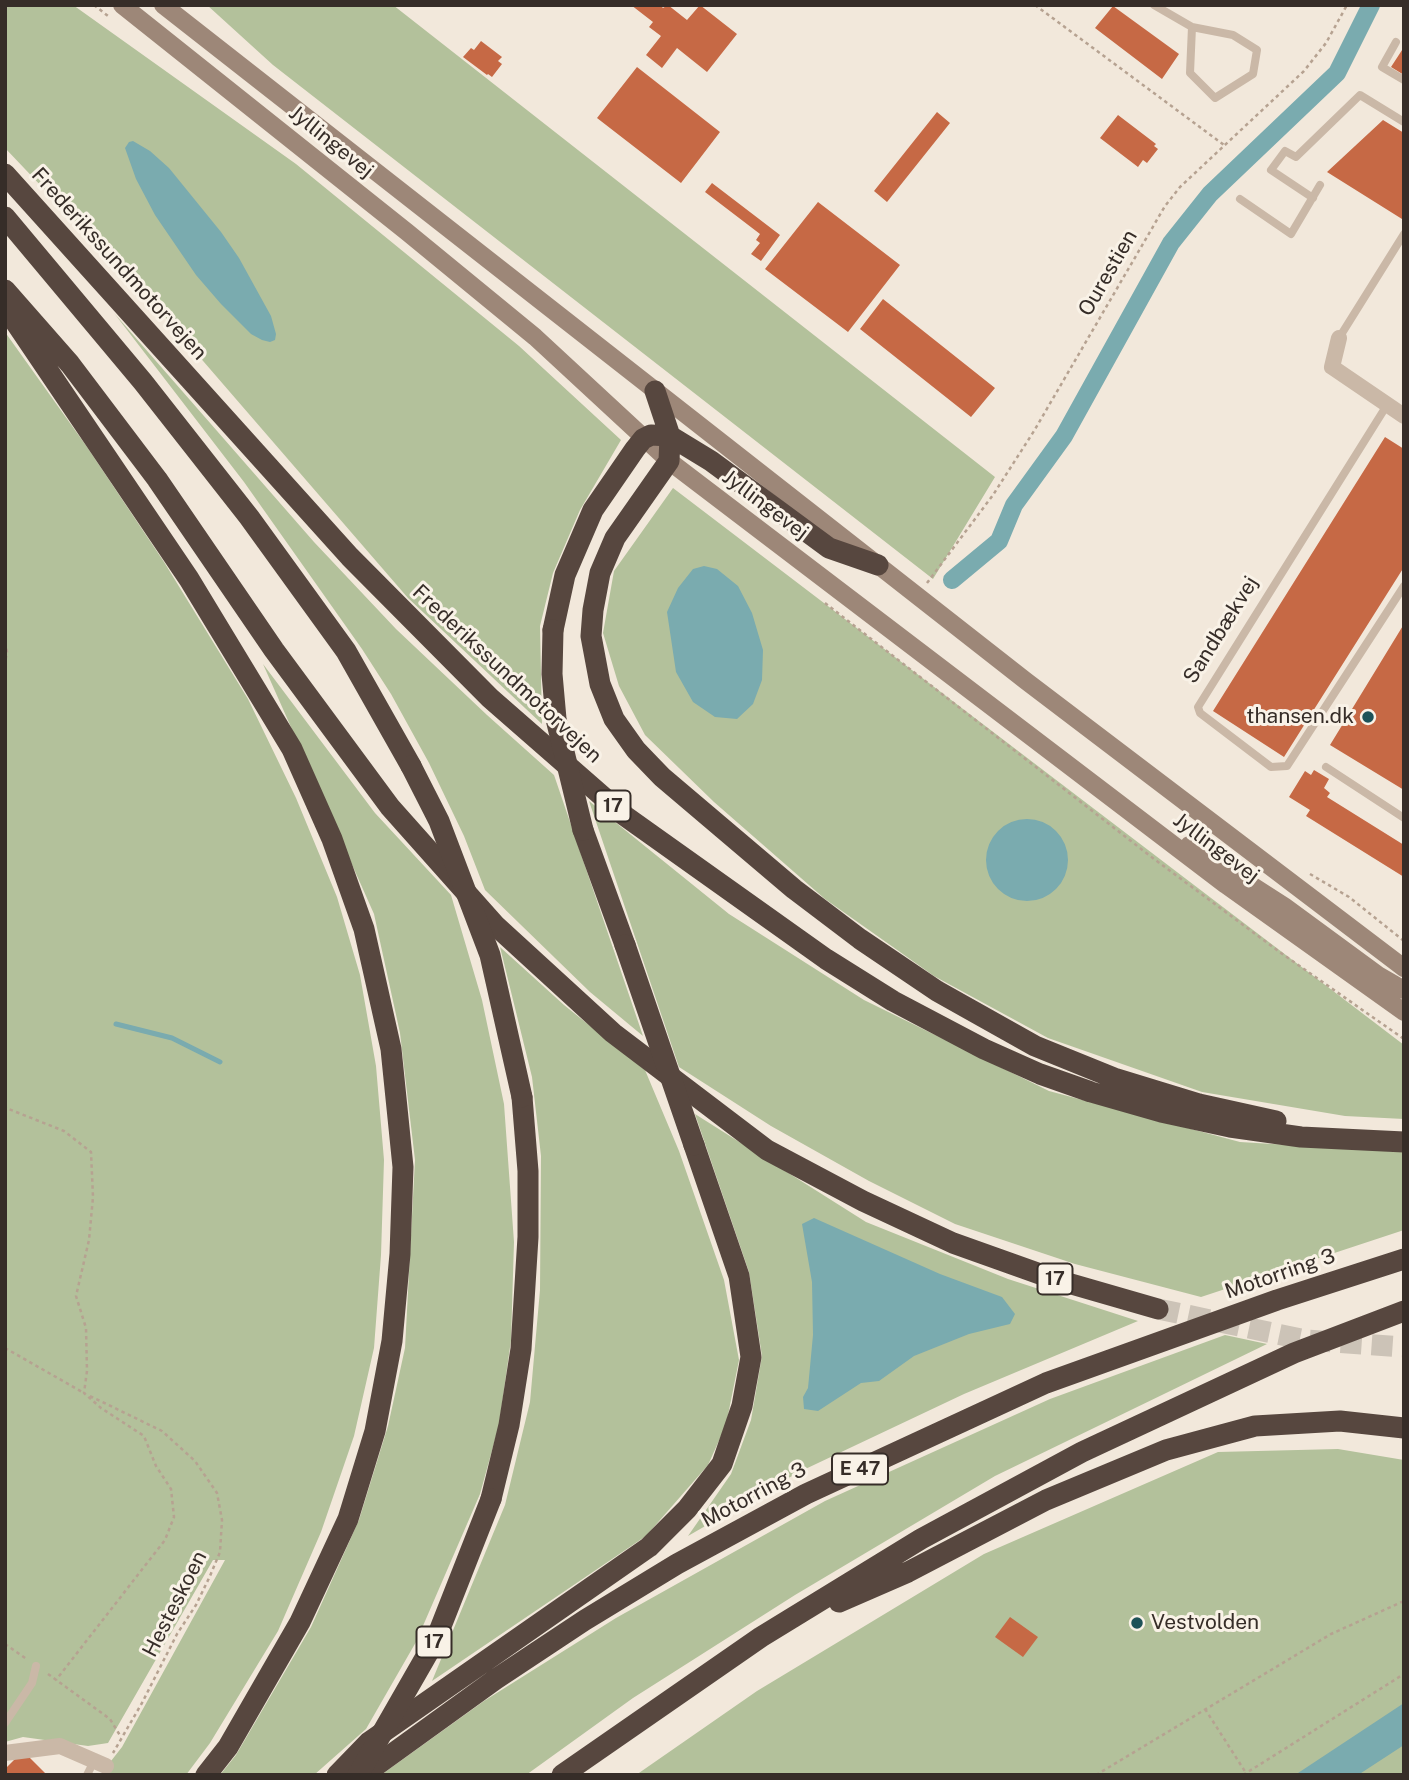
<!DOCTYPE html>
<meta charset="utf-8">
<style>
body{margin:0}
#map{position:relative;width:1409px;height:1780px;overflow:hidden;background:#f2e8db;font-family:"Public Sans",sans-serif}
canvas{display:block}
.frame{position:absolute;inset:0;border:7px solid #362d28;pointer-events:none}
</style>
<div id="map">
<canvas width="1409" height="1780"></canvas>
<div class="frame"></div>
</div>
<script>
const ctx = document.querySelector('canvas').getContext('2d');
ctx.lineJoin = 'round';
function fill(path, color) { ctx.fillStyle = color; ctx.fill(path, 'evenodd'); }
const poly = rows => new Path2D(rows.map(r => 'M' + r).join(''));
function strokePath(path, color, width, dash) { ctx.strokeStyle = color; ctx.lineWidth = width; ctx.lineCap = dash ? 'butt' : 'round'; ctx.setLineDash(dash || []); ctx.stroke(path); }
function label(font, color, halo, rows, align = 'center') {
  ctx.font = font + ' "Public Sans",sans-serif'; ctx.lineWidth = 6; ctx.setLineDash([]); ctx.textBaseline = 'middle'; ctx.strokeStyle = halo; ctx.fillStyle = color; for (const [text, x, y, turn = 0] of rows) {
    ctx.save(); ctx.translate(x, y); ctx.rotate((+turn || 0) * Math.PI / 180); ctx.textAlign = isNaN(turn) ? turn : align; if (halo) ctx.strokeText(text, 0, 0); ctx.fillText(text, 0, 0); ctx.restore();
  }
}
fill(poly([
 [5,5,73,5,296,164,519,346,621,440,580,510,553,573,540,626,542,724,408,598,159,310,5,148],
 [207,5,393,5,995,477,933,579,273,65],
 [114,313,314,542,396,629,487,715,554,775,643,1036,590,992,485,890,464,836,429,763,391,694,362,649,244,482],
 [5,332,87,447,164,562,248,699,296,798,337,897,360,975,376,1066,384,1160,381,1255,374,1348,354,1436,321,1532,278,1631,210,1743,186,1775,100,1775,122,1747,225,1560,213,1560,108,1743,88,1746,23,1737,5,1742],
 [673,488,1404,1045,1404,1119,1345,1116,1202,1092,1048,1038,934,976,825,899,714,802,645,735,619,686,603,633,614,571],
 [263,664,375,813,451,895,482,1000,504,1104,514,1242,511,1340,499,1425,480,1494,416,1642,366,1729,314,1775,220,1775,236,1755,311,1627,359,1520,388,1426,405,1348,415,1160,400,1033,374,914],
 [589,801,729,914,864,1000,1049,1091,1240,1142,1404,1152,1404,1230,1201,1297,1075,1264,955,1224,869,1181,771,1126,679,1067],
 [500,947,564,1005,645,1070,679,1151,724,1280,739,1360,726,1425,708,1465,646,1536,432,1681,505,1505,530,1402,540,1290,541,1156,532,1077],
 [695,1114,866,1222,1008,1279,1138,1321,964,1394,799,1472,688,1536,731,1474,751,1420,762,1356,749,1272],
 [1225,1335,1267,1344,995,1476,795,1595,633,1698,526,1775,381,1775,484,1701,616,1618,825,1501,1050,1399],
 [1338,1449,1404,1460,1404,1775,636,1775,757,1691,984,1554,1218,1452]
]), '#b3c19b');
fill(poly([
 [133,141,150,151,169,168,221,232,239,258,271,316,276,334,275,340,270,342,262,340,251,334,221,304,196,275,155,215,136,179,125,148,129,142],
 [704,566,717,569,738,586,752,613,763,650,762,680,753,704,737,719,715,717,693,702,676,672,667,612,678,588,693,569],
 '986 860a41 41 0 1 1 82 0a41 41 0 1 1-82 0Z',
 [814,1218,940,1274,1002,1297,1015,1314,1010,1324,969,1334,914,1356,879,1381,861,1383,818,1411,804,1409,803,1397,808,1388,813,1335,812,1282,802,1224],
 [1404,1703,1404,1745,1358,1775,1295,1775]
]), '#7aabaf');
strokePath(poly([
 [116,1024,172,1038,220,1062]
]), '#7aabaf', 5);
strokePath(poly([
 [952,580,999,541,1014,505,1064,436,1171,243,1210,194,1337,73,1371,5]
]), '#7aabaf', 18);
fill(poly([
 [631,5,660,5,663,8,668,5,687,20,700,5,737,34,707,72,677,48,662,68,646,55,661,36,649,27,653,22],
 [1113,6,1179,54,1162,79,1095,28],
 [481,41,502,57,498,61,502,64,492,77,488,74,487,75,463,57,471,48,474,50],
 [1404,47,1404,75,1391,67],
 [637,67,720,132,681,183,597,118],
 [937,112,950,123,887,202,874,191],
 [1118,115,1156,144,1154,146,1158,149,1147,163,1143,160,1138,167,1100,138],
 [1383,120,1404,133,1404,216,1402,219,1327,172],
 [712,183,780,235,761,261,751,254,760,243,756,240,760,234,705,192],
 [818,202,900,265,848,332,765,269],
 [883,299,995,388,971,417,860,329],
 [1385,437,1404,449,1404,567,1284,757,1213,711],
 [1404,624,1404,790,1330,745],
 [1314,770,1329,779,1324,788,1330,793,1327,797,1404,845,1404,877,1306,816,1310,810,1289,797,1305,771,1311,775],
 [1010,1617,1038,1637,1023,1657,995,1637],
 [23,1751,47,1775,5,1775,5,1769]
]), '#c66945');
strokePath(poly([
 [1158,1309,1306,1340,1404,1347]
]), '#ccc3b7', 21, [21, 10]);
strokePath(poly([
 [94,5,108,16],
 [1035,5,1224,145],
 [927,583,993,495,1034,431,1165,206,1180,187,1304,71,1326,43,1347,5],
 [825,603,1154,859,1281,953,1404,1039],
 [5,642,7,652,5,663],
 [1310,874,1349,897,1404,941],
 [5,1105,6,1108,64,1131,91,1152,93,1197,89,1240,76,1296,86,1328,87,1371,84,1393,101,1408,144,1436,156,1466,171,1489,174,1517,165,1540,56,1680],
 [5,1348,84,1393],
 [90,1396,162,1431,195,1461,217,1493,222,1520,220,1552,210,1576,196,1605,177,1634,142,1703,113,1753],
 [5,1644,28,1660],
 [48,1674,110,1719,121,1737],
 [1205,1709,1246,1773],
 [1096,1775,1331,1634,1404,1601],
 [1243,1775,1404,1674]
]), '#b6a291', 2.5, [3.5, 3.5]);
strokePath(poly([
 [1154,5,1192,27,1233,35,1257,50,1253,74,1215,98,1190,73,1192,27],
 [1396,42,1382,67,1404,80],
 [1313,198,1271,170,1285,151,1296,157,1360,95,1404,122],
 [1240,199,1291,234,1320,185],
 [1339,338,1404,234],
 [1387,405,1198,707,1200,713,1271,767,1287,766,1404,586],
 [1326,767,1404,818],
 [5,1723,32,1683,36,1666],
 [87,1775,94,1761]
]), '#cab8a7', 8);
strokePath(poly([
 [1339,338,1332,367,1404,416],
 [5,1753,60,1746,106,1766]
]), '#cab8a7', 16);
strokePath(poly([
 [122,5,407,232,535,337,669,461,1226,885,1404,1012],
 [163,5,1026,681,1404,968],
 [1189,845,1284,906,1378,975,1404,990]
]), '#9d8778', 18);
strokePath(poly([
 [5,174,350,557,490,698,625,816,826,959,893,1001,984,1049,1040,1074,1091,1092,1161,1112,1230,1127,1301,1137,1404,1142],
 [5,217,143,382,249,517,346,651,411,766],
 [5,290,70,364,157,479,274,650,390,807,495,925,613,1033,767,1150,863,1201,953,1243,1054,1279,1158,1309],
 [5,307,189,579,292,749,332,839,364,929,391,1049,403,1167,400,1254,392,1341,375,1431,348,1519,300,1622,228,1747,206,1775],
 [655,391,670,436,669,461,615,538,600,573,593,610,591,636,600,684,614,719,636,750,662,777,794,889,860,939,937,991,1035,1046,1114,1078,1199,1104,1276,1121],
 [553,630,565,575,593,510,635,449,643,439,651,435,670,436,711,461,829,548,878,565],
 [583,830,625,945],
 [491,1499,509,1425,521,1349,528,1237,528,1171,522,1097],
 [839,1602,908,1572,1046,1500,1166,1450,1255,1426,1340,1421,1404,1428],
 [337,1775,369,1742,649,1547,687,1509,722,1464,742,1406,751,1357,739,1276,694,1145],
 [363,1775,496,1679,585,1620,677,1564,806,1494,1046,1383,1277,1300,1404,1259],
 [562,1775,761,1637,921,1539,1082,1452,1294,1353,1404,1311]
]), '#57473f', 21);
strokePath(poly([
 [553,630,552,674,556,719,583,830],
 [411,766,439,821,490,955,522,1097],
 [625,945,694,1145],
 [358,1775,436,1639,491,1499]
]), '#57473f', 21);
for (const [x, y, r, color] of [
 [1368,717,7,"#1d5258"],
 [1137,1623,7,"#1d5258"]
]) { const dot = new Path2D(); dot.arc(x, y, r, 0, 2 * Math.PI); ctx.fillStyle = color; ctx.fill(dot); strokePath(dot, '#f9f2e7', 2.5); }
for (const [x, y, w] of [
 [613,806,35],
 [1055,1279,35],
 [860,1469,56],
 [434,1642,35]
]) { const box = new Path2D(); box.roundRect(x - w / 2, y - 15.5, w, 31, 5); ctx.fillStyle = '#f9f2e7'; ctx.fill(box); strokePath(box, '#362d28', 2); }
label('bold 19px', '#362d28', null, [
 ["17",613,806],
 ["17",1055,1279],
 ["E 47",860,1469],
 ["17",434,1642]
]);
label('21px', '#362d28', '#f9f2e7', [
 ["Jyllingevej",331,142,39],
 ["Frederikssundmotorvejen",119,264,48],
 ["Ourestien",1108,273,-60],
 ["Jyllingevej",765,505,37],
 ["Sandbækvej",1221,630,-58],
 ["Frederikssundmotorvejen",507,674,43],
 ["Jyllingevej",1216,848,37],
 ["Motorring 3",1280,1274,-19],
 ["Motorring 3",754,1495,-28],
 ["Hesteskoen",175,1604,-63]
]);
label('21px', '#362d28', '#f9f2e7', [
 ["thansen.dk",1354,717],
 ["Vestvolden",1151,1623,"left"]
], 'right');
</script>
